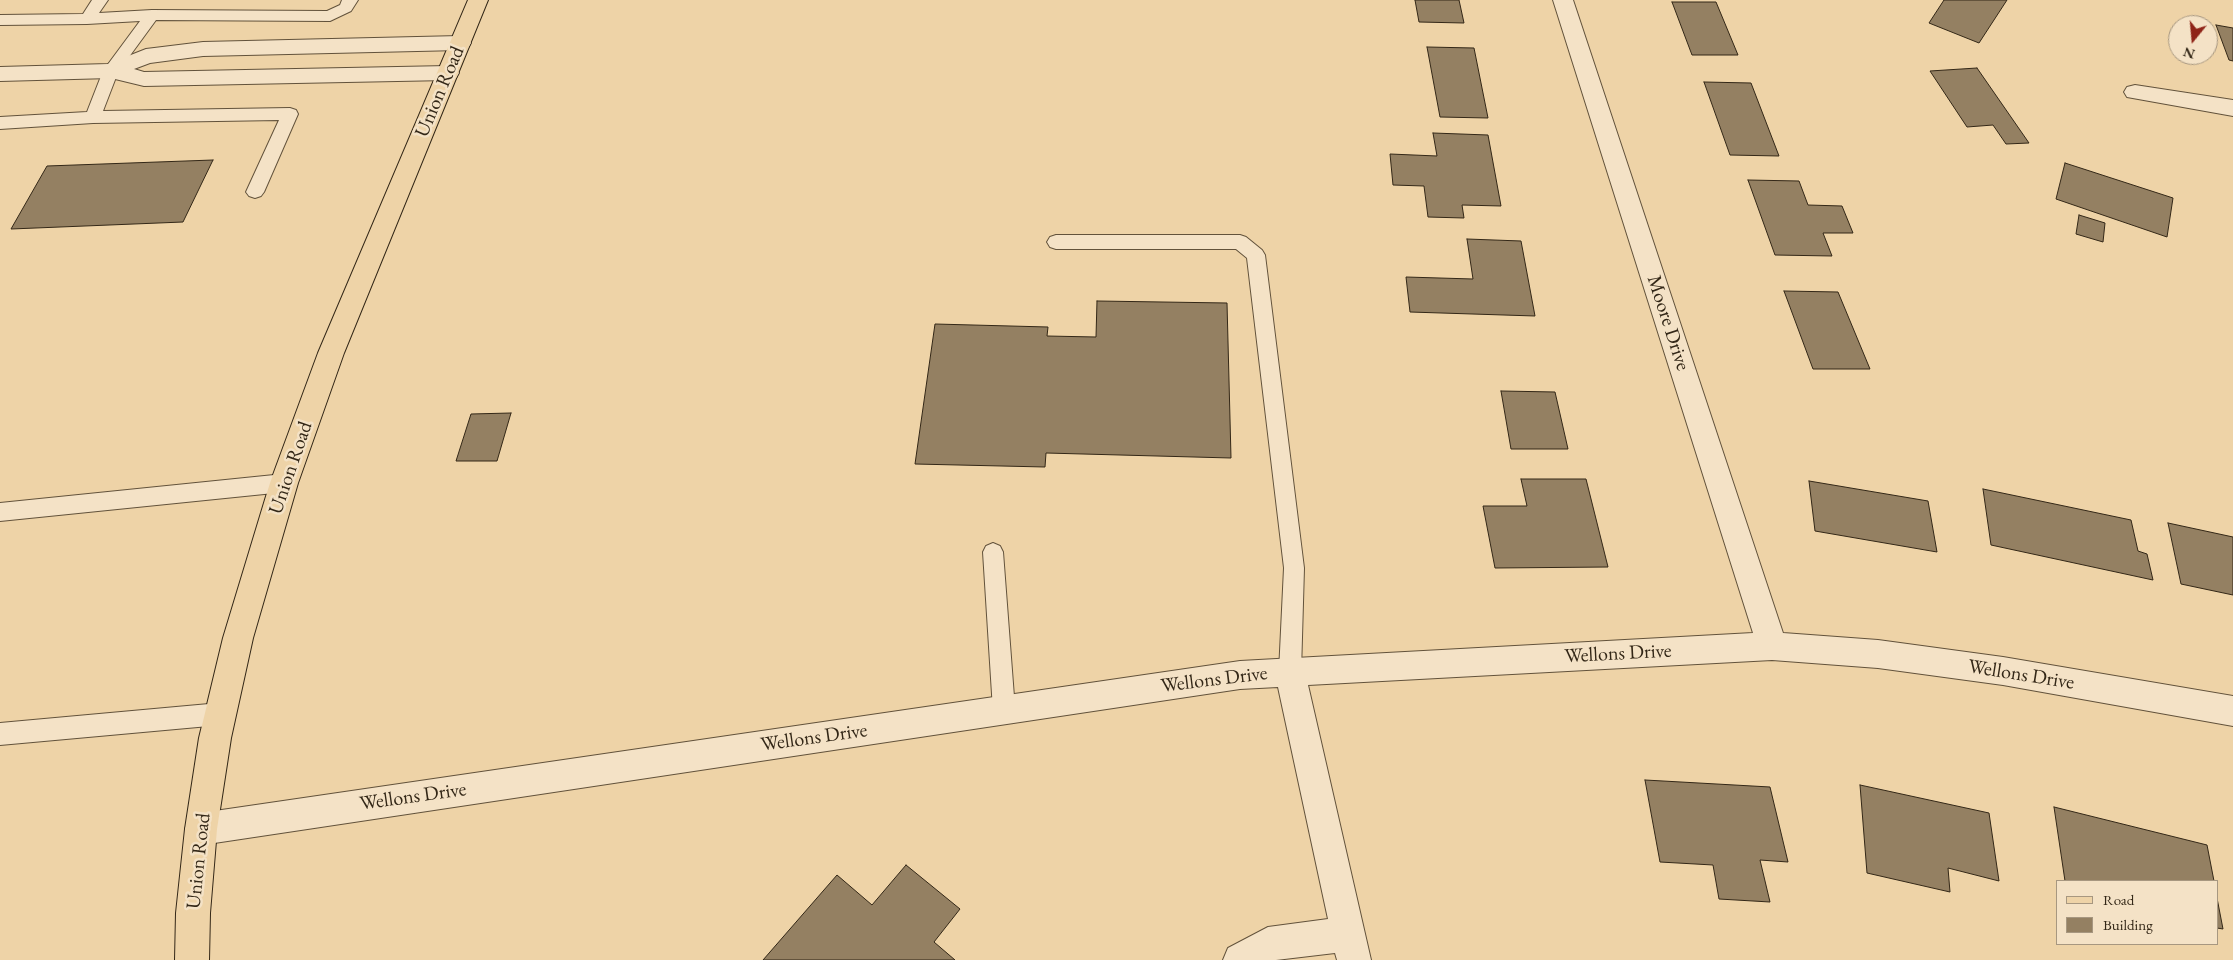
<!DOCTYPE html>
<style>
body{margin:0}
#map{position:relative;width:2233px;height:960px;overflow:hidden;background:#eed3a7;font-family:"EB Garamond",serif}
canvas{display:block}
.legend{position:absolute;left:2056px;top:880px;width:162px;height:65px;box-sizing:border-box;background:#f4e2c6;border:1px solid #a79780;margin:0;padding:6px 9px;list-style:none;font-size:15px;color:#332717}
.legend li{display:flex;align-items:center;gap:10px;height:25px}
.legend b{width:25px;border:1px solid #a79780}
.north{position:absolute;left:2168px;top:15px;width:50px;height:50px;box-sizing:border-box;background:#f4e2c6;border:1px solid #a79780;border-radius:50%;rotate:197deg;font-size:14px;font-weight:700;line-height:20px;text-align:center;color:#332717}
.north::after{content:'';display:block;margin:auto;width:18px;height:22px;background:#8f2418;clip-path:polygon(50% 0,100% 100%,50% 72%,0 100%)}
</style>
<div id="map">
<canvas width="2233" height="960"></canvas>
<ul class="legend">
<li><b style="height:6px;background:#eed3a7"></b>Road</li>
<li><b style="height:14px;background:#948062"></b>Building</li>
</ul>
<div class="north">N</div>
</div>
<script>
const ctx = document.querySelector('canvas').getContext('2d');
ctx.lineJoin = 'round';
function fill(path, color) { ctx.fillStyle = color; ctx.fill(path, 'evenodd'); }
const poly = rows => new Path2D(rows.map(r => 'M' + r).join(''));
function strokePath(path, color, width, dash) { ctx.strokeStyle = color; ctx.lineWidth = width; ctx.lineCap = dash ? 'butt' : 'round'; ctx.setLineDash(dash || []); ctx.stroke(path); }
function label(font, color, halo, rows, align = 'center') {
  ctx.font = font + ' "EB Garamond",serif'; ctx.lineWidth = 5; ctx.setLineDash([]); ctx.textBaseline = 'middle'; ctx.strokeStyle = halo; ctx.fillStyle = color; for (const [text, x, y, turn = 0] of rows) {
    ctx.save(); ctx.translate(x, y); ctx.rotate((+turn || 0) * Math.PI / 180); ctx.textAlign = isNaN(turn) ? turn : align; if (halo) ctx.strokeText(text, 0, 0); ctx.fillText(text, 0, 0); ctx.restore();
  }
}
const building = poly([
 [1415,0,1459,0,1464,23,1419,22,1415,0],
 [1944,0,2007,0,1979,43,1929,23,1944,0],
 [1672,2,1716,2,1738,55,1692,55,1672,2],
 [2216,25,2233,28,2233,61,2229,60,2216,25],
 [1427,47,1474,48,1488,118,1440,117,1427,47],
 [1977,68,2029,143,2006,144,1993,125,1967,127,1930,71,1977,68],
 [1704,82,1751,83,1779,156,1730,155,1704,82],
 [1433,133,1488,135,1501,206,1462,205,1464,218,1428,217,1424,186,1393,185,1390,154,1437,156,1433,133],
 [213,160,183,222,11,229,47,166,213,160],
 [2065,163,2173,198,2167,237,2056,199,2065,163],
 [1748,180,1799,181,1808,205,1842,206,1853,233,1823,233,1832,256,1775,255,1748,180],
 [2079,215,2105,223,2103,242,2076,234,2079,215],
 [1467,239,1521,241,1535,316,1410,312,1406,277,1473,279,1467,239],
 [1784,291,1838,292,1870,369,1813,369,1784,291],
 [1097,301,1227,303,1231,458,1046,453,1045,467,915,464,935,324,1048,327,1047,336,1096,337,1097,301],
 [1501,391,1555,392,1568,449,1511,449,1501,391],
 [511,413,497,461,456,461,471,414,511,413],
 [1521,479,1586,479,1608,567,1495,568,1483,506,1527,506,1521,479],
 [1809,481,1928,501,1937,552,1815,531,1809,481],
 [1983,489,2131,520,2138,551,2147,554,2153,580,1991,545,1983,489],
 [2168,523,2233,537,2233,595,2181,584,2168,523],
 [1645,780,1770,787,1788,862,1760,860,1770,902,1719,899,1713,865,1660,862,1645,780],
 [1860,785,1989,813,1999,881,1948,868,1950,892,1867,873,1860,785],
 [2054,807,2207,845,2214,881,2065,881,2054,807],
 [906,865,960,909,934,942,955,960,763,960,837,875,872,905,906,865],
 [2217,898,2223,929,2217,928,2217,898]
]);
fill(building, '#948062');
strokePath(building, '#332717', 1);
const service = poly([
 [92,0,108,0,99,13,152,10,327,11,340,5,342,0,358,0,351,11,330,21,156,20,118,72,103,111,290,108,296,110,298,114,264,192,261,196,255,198,249,196,246,192,279,120,93,123,0,129,0,117,87,112,103,71,140,21,87,24,0,25,0,15,83,14,92,0],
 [1056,235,1240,235,1246,237,1262,250,1265,255,1304,568,1301,672,1298,679,1290,682,1282,679,1279,672,1284,568,1247,258,1236,249,1056,249,1050,247,1047,242,1050,237,1056,235],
 [284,474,291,477,294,483,291,489,284,492,0,521,0,503,284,474],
 [993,543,1000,546,1003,552,1015,710,1012,718,1004,721,996,718,993,710,983,552,986,546,993,543],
 [220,703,228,706,231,714,228,722,220,725,0,745,0,723,220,703]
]);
const minor = poly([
 [1553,0,1573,0,1783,633,1878,640,2003,657,2233,696,2233,726,2003,685,1878,668,1772,660,1308,685,1371,960,1337,960,1335,953,1276,960,1223,960,1228,948,1268,927,1328,919,1278,687,1240,689,201,845,190,840,185,829,190,818,201,813,1240,661,1753,633,1553,0],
 [460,36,468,38,471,43,468,48,460,50,203,56,150,63,134,69,144,72,448,66,456,68,459,73,456,78,448,80,144,86,111,78,0,81,0,67,108,64,146,49,203,42,460,36],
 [2135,85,2233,100,2233,116,2127,97,2124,92,2127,87,2135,85]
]);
const primary = poly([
 [468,0,488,0,344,353,298,483,253,638,231,738,217,829,210,913,209,960,175,960,176,913,185,829,199,738,223,638,270,483,318,353,468,0]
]);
strokePath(service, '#62523b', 2);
strokePath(minor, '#62523b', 2);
strokePath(primary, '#332717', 2);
fill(service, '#f4e2c6');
fill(minor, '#f4e2c6');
fill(primary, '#eed3a7');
label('20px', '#332717', '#f4e2c6', [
 ["Union Road",440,92,-67],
 ["Moore Drive",1668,323,72],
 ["Union Road",291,468,-71],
 ["Wellons Drive",1618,654,-3],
 ["Wellons Drive",2021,675,9],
 ["Wellons Drive",1214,680,-7],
 ["Wellons Drive",814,738,-8],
 ["Wellons Drive",413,797,-8],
 ["Union Road",199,861,-84]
]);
</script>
